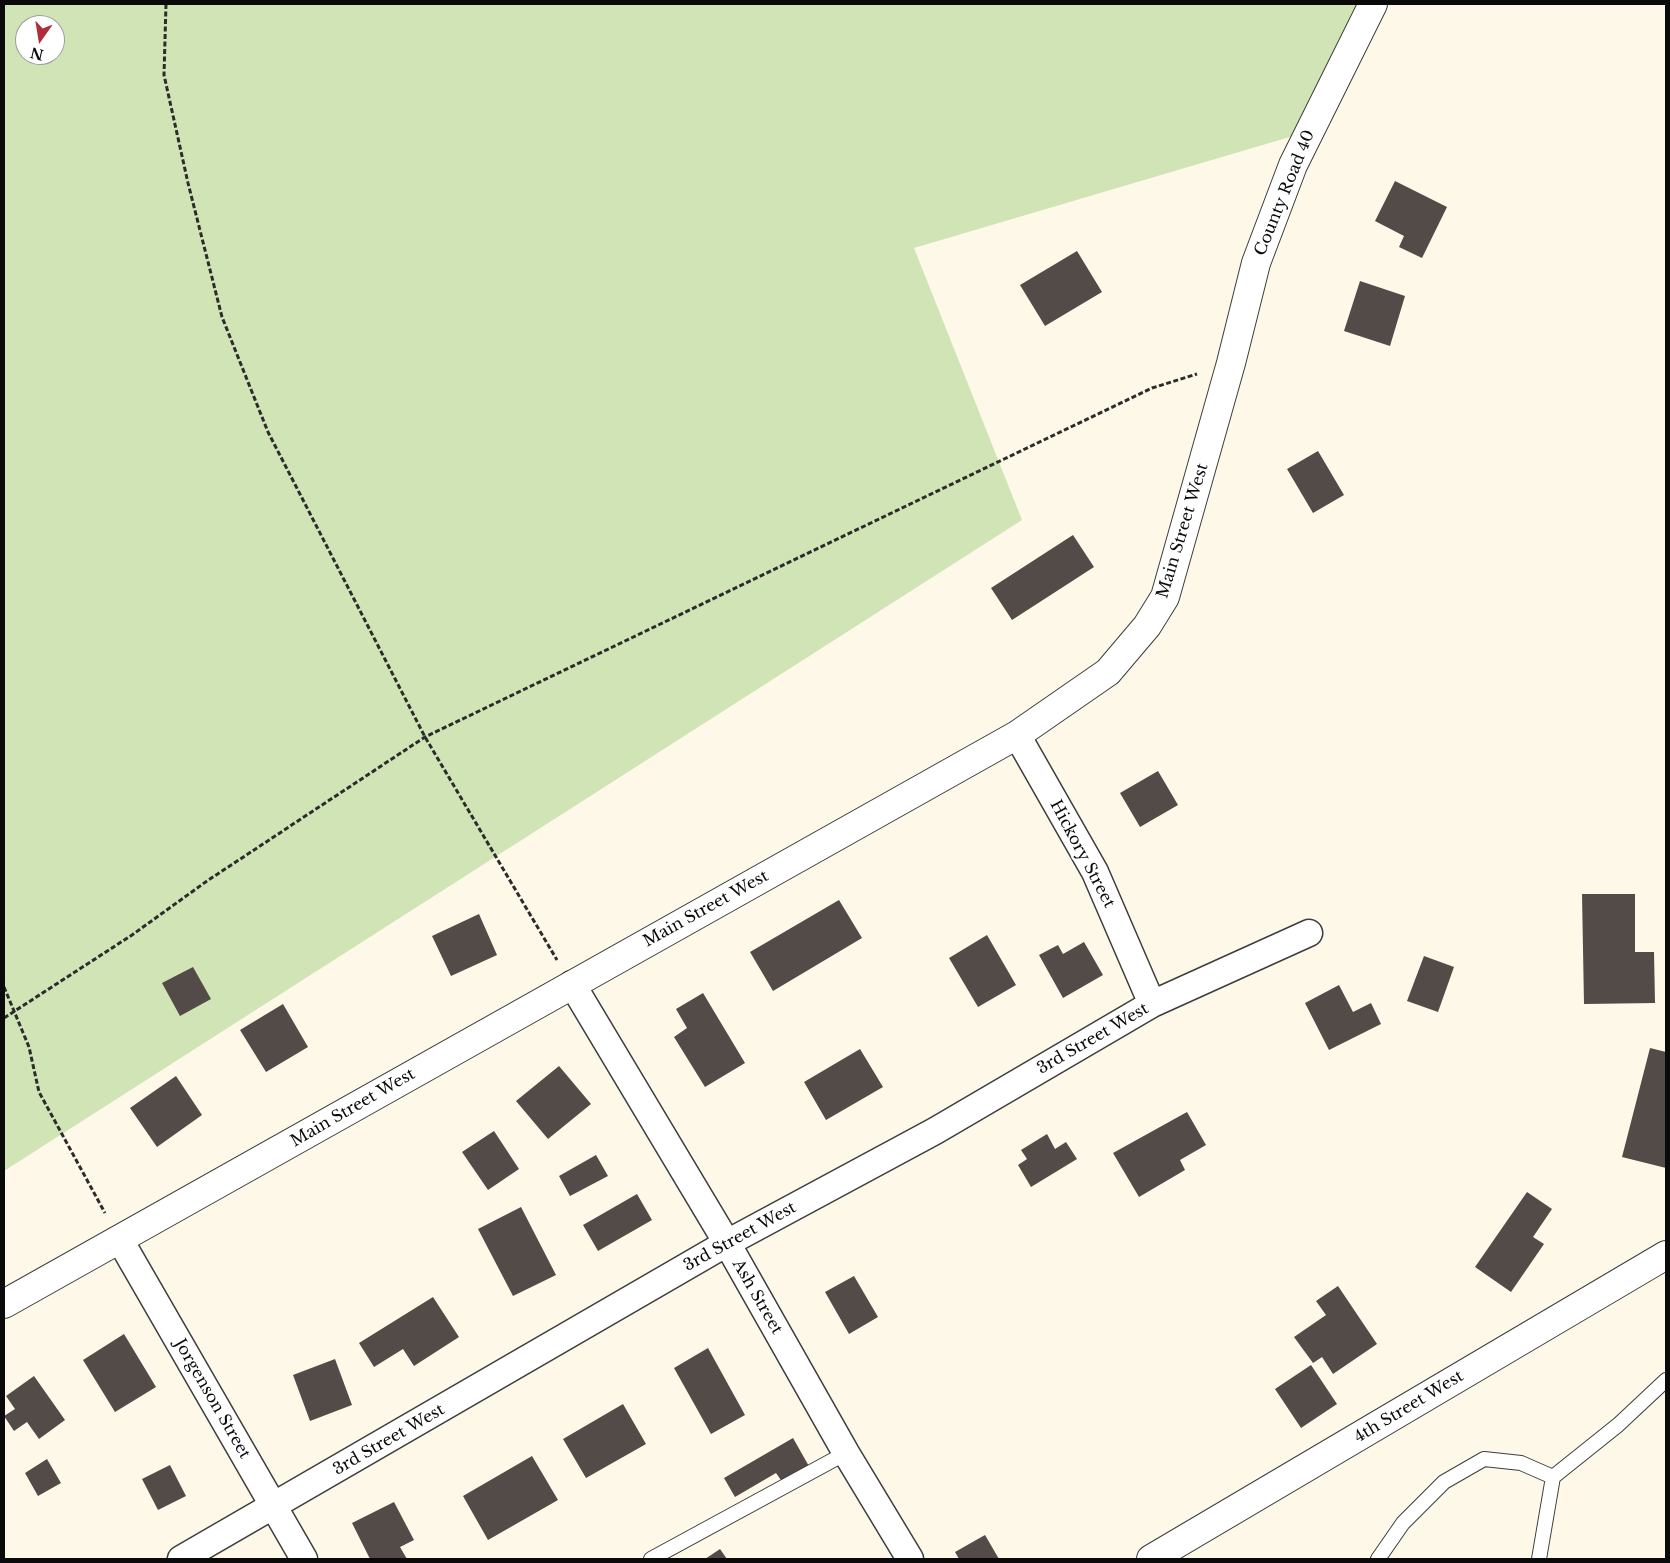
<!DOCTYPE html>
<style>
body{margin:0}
#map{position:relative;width:1670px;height:1563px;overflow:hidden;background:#fdf8e8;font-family:"Libre Baskerville",serif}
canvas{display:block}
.frame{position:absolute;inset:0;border:5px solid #0a0a0a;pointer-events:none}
.north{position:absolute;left:15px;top:15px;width:50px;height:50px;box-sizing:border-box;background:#fff;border:1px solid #9d9d9d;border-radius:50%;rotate:193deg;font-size:14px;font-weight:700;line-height:20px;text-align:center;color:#0a0a0a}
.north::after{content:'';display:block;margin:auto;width:18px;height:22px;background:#af2d39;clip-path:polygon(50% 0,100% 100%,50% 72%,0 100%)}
</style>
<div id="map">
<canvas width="1670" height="1563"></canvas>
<div class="frame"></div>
<div class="north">N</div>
</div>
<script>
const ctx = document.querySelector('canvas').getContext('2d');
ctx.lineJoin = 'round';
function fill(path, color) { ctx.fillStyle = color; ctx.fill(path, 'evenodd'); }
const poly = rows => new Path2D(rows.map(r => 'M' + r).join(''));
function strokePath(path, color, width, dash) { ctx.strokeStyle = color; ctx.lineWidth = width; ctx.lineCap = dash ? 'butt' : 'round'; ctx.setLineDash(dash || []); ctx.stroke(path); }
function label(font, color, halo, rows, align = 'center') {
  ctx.font = font + ' "Libre Baskerville",serif'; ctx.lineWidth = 5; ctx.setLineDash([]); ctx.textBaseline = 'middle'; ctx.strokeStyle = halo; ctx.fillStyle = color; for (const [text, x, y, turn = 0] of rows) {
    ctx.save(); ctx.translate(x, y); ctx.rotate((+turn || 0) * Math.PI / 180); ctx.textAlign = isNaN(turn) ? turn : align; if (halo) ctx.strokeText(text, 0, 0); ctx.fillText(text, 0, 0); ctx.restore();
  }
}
fill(poly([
 [4,4,1375,4,1310,131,914,248,1022,520,4,1171],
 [25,25,55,25,55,55,25,55]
]), '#d0e4b5');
fill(poly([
 [1395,181,1447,207,1422,258,1399,247,1404,236,1375,221],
 [1077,251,1102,292,1045,326,1020,285],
 [1360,281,1405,296,1390,346,1344,331],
 [1318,451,1344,495,1313,513,1287,469],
 [1073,535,1094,567,1012,620,991,588],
 [1158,771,1178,805,1140,827,1120,793],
 [1582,894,1635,894,1635,952,1654,952,1655,1003,1584,1004],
 [839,900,862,938,773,991,750,952],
 [479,914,497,955,451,976,432,936],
 [987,935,1016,985,978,1007,949,958],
 [1084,942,1103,975,1063,998,1039,955,1058,945,1063,954],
 [1424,956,1454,967,1438,1012,1407,1001],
 [193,967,211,999,180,1016,162,983],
 [1339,985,1353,1012,1371,1003,1381,1024,1329,1050,1305,1003],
 [703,993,745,1063,705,1087,674,1037,687,1028,676,1009],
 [283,1004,308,1047,266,1072,240,1030],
 [1650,1048,1666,1052,1666,1168,1622,1157],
 [860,1049,883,1087,826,1120,804,1082],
 [559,1066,591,1104,548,1139,516,1101],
 [176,1076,202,1115,157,1147,130,1108],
 [1187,1112,1206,1145,1180,1160,1185,1170,1139,1197,1113,1153],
 [494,1131,519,1169,488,1190,462,1152],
 [1047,1134,1055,1149,1066,1142,1077,1159,1031,1187,1018,1165,1027,1159,1021,1150],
 [596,1155,608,1176,570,1196,559,1176],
 [1527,1192,1552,1209,1533,1237,1544,1244,1511,1292,1475,1267],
 [637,1194,652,1220,598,1251,583,1225],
 [521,1207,556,1275,513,1296,478,1229],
 [854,1276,878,1317,849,1334,825,1292],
 [1338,1286,1377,1344,1333,1374,1322,1357,1313,1363,1294,1337,1326,1315,1316,1301],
 [433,1297,459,1337,414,1366,403,1349,374,1367,359,1343],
 [124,1334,156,1387,115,1412,83,1360],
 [708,1348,745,1415,711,1434,674,1368],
 [335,1359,352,1405,310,1421,293,1375],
 [1311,1365,1337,1404,1301,1428,1275,1389],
 [34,1376,65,1420,39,1439,27,1422,14,1431,4,1416,15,1409,6,1396],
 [623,1404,646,1444,586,1478,563,1439],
 [793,1438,810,1468,783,1483,776,1473,735,1497,724,1478],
 [532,1456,558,1500,488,1540,463,1496],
 [47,1459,61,1483,38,1496,25,1473],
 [170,1465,186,1496,158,1510,142,1479],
 [394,1502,414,1540,400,1547,407,1559,370,1559,352,1523],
 [985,1535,999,1559,959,1559,955,1552],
 [720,1549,727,1559,705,1559]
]), '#524b47');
const service = poly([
 [651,1559,846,1453],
 [1378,1559,1403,1523,1444,1482,1484,1459,1521,1463,1553,1477],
 [1539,1559,1553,1477,1618,1425,1666,1380]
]);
const minor = poly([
 [1017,735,1095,872,1152,1004],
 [572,984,727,1243,846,1453,910,1559],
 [120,1240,304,1559],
 [181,1559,727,1243,935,1131,1152,1004,1309,933]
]);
const tertiary = poly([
 [4,1304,1017,735,1108,672,1147,626,1165,597,1231,363,1256,263,1293,165,1373,4],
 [1151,1559,1666,1255]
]);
strokePath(service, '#3d3d3d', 16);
strokePath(minor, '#3d3d3d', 29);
strokePath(tertiary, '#3d3d3d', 30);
strokePath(poly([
 [166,4,164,75,188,183,222,317,268,432,425,737,557,960],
 [4,987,29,1047,39,1092,105,1213],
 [4,1018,132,935,207,881,425,737,1152,388,1197,374]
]), '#2c2c2c', 3, [5, 2.5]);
strokePath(service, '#fff', 14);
strokePath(minor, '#fff', 26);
strokePath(tertiary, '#fff', 28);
label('16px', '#0a0a0a', '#fff', [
 ["County Road 40",1285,193,-68],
 ["Main Street West",1183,531,-73],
 ["Hickory Street",1082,854,62],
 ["Main Street West",706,909,-29],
 ["3rd Street West",1093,1039,-30],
 ["Main Street West",353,1108,-30],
 ["3rd Street West",740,1237,-29],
 ["Ash Street",757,1297,60],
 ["Jorgenson Street",212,1399,60],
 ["4th Street West",1409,1407,-31],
 ["3rd Street West",389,1440,-30]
]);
</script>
